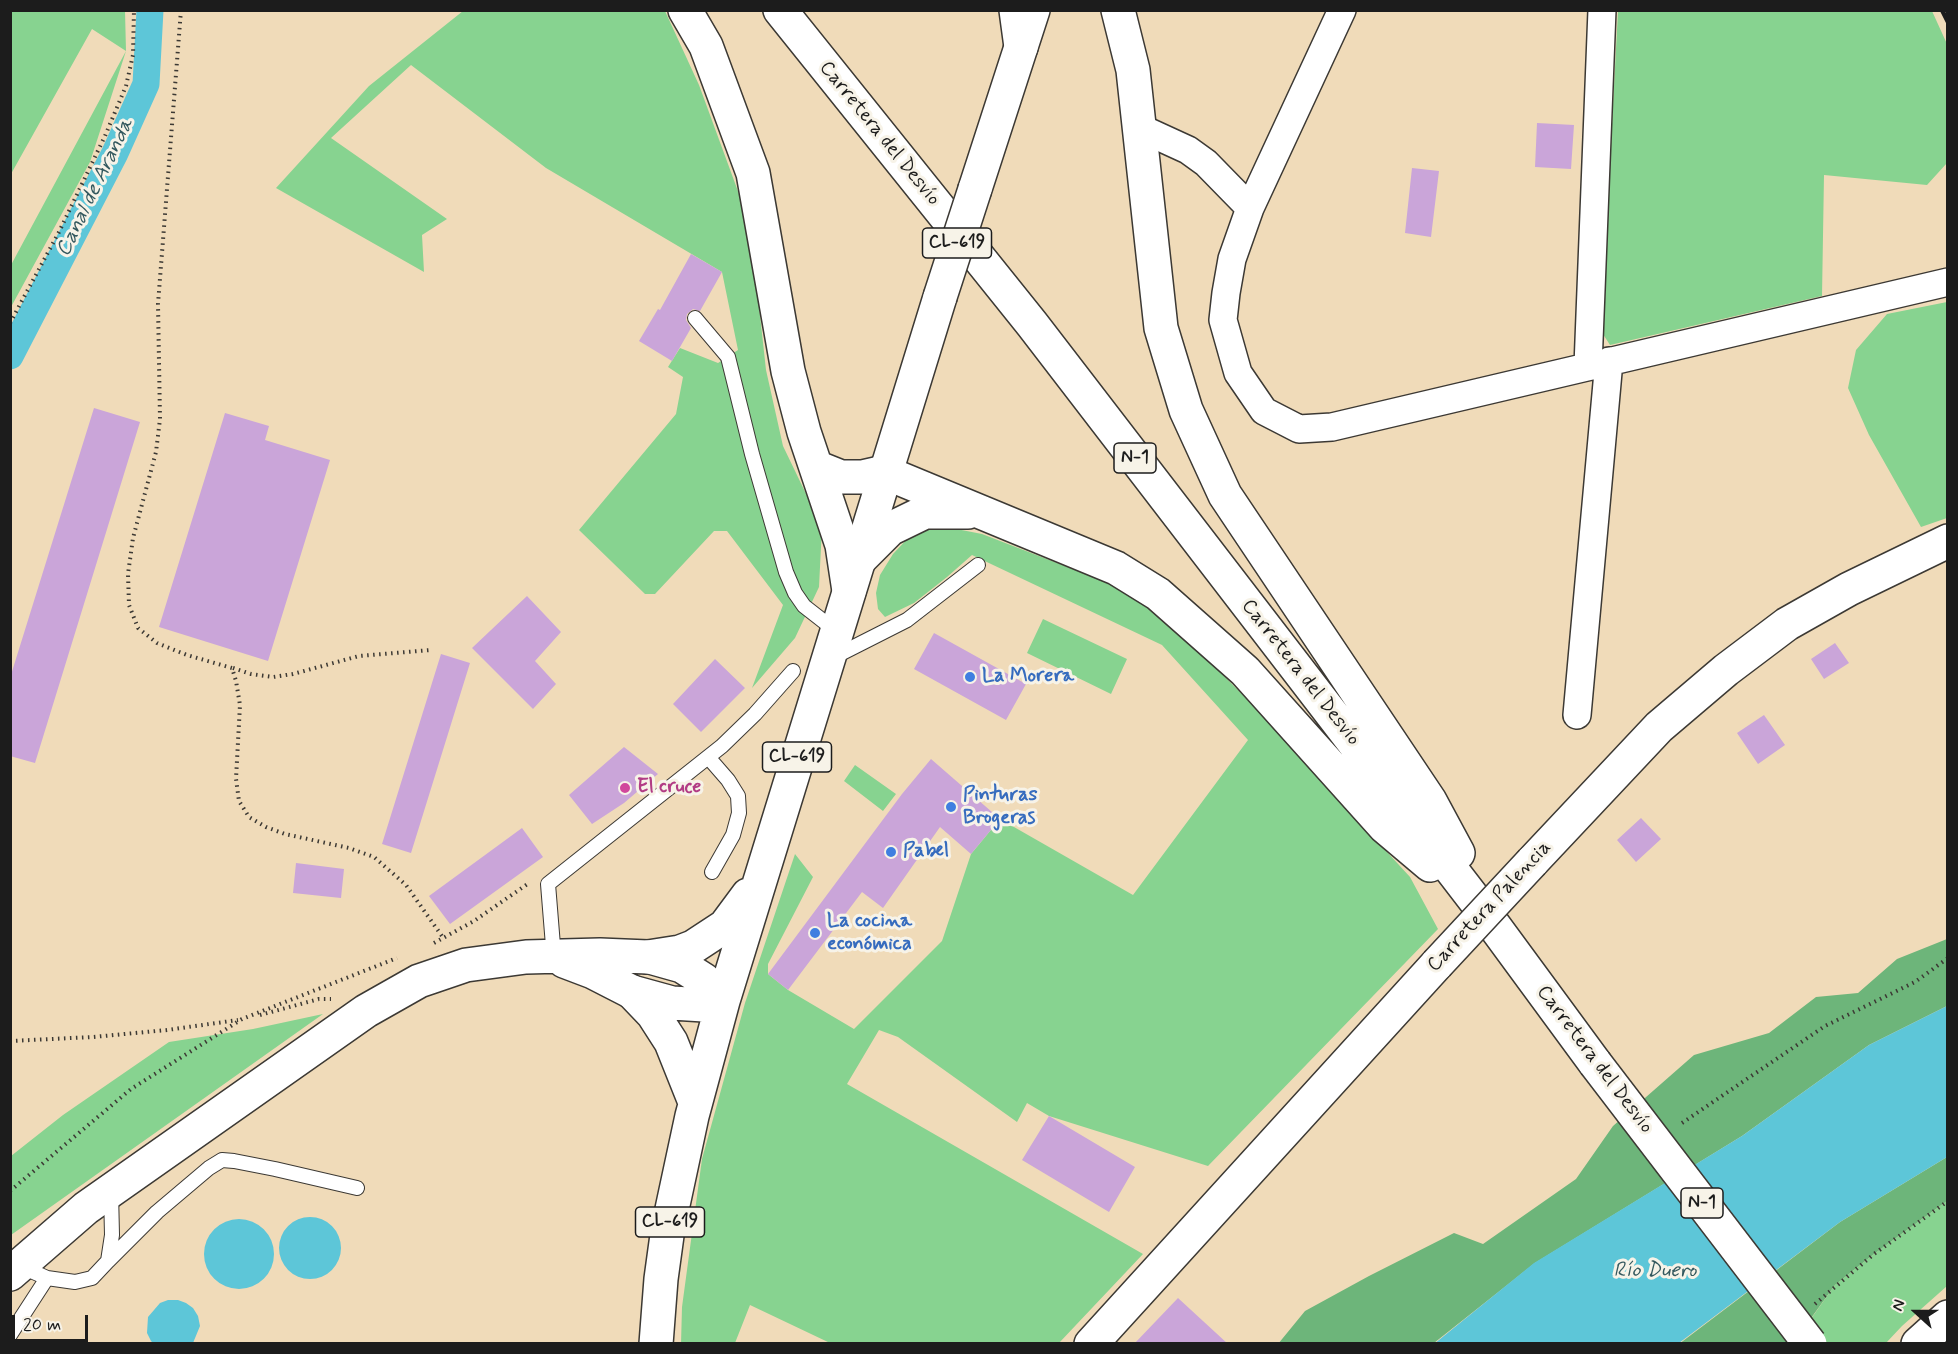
<!DOCTYPE html>
<meta charset="utf-8">
<style>
body{margin:0}
#map{position:relative;width:1958px;height:1354px;overflow:hidden;background:#f0dbb9;font-family:Mynerve,sans-serif}
canvas{display:block}
.frame{position:absolute;inset:0;border:12px solid #1c1c1c;pointer-events:none}
.north{position:absolute;left:1886px;top:1282px;width:60px;height:60px;-webkit-text-stroke:4px #f7f3e8;paint-order:stroke;rotate:291deg;font-size:16px;font-weight:700;line-height:24px;text-align:center;color:#1c1c1c}
.north::after{content:'';display:block;margin:auto;width:21px;height:27px;background:#1c1c1c;clip-path:polygon(50% 0,100% 100%,50% 72%,0 100%)}
.scale{position:absolute;left:12px;top:1315px;width:76px;height:27px;box-sizing:border-box;border:3px solid #1c1c1c;border-top:0;padding-left:8px;font-size:18px;line-height:21px;white-space:nowrap;color:#1c1c1c;-webkit-text-stroke:4px #f7f3e8;paint-order:stroke}
</style>
<div id="map">
<canvas width="1958" height="1354"></canvas>
<div class="frame"></div>
<div class="north">N</div>
<div class="scale">20 m</div>
</div>
<script>
const ctx = document.querySelector('canvas').getContext('2d');
ctx.lineJoin = 'round';
function fill(path, color) { ctx.fillStyle = color; ctx.fill(path, 'evenodd'); }
const poly = rows => new Path2D(rows.map(r => 'M' + r).join(''));
function strokePath(path, color, width, dash) { ctx.strokeStyle = color; ctx.lineWidth = width; ctx.lineCap = dash ? 'butt' : 'round'; ctx.setLineDash(dash || []); ctx.stroke(path); }
function label(font, color, halo, rows, align = 'center') {
  ctx.font = font + ' Mynerve,sans-serif'; ctx.lineWidth = 6; ctx.setLineDash([]); ctx.textBaseline = 'middle'; ctx.strokeStyle = halo; ctx.fillStyle = color; for (const [text, x, y, turn = 0] of rows) {
    ctx.save(); ctx.translate(x, y); ctx.rotate((+turn || 0) * Math.PI / 180); ctx.textAlign = isNaN(turn) ? turn : align; if (halo) ctx.strokeText(text, 0, 0); ctx.fillText(text, 0, 0); ctx.restore();
  }
}
fill(poly([
 [11,10,125,11,126,51,90,162,11,307,11,265,126,51,92,29,11,174],
 [463,11,665,11,699,85,750,224,766,370,783,446,822,527,819,587,795,638,752,688,783,605,727,531,714,531,655,594,645,594,579,530,676,414,683,377,668,367,680,348,718,363,738,350,722,272,546,168,411,65,331,138,447,219,422,235,424,272,276,188,369,86],
 [1618,11,1932,11,1947,44,1947,163,1927,185,1824,175,1822,296,1610,345,1601,331],
 [1947,302,1947,518,1921,527,1869,435,1848,388,1856,350,1887,314],
 [936,525,982,534,1109,583,1164,616,1242,694,1410,877,1438,929,1208,1166,1049,1116,1027,1103,1017,1122,898,1037,879,1030,847,1084,1143,1254,1059,1343,830,1343,750,1305,735,1343,681,1344,682,1307,702,1159,745,1003,795,854,813,877,768,964,768,974,788,990,854,1029,942,941,971,854,1000,819,1133,895,1248,740,1162,645,972,555,947,577,914,603,885,617,878,609,876,593,880,575,893,554,909,537],
 [1043,619,1127,659,1111,694,1027,653],
 [855,765,896,794,883,811,844,781],
 [323,1014,11,1235,11,1156,63,1115,169,1042,253,1029],
 [1947,1201,1947,1286,1902,1326,1886,1343,1793,1344,1835,1285,1874,1254]
]), '#87d390');
fill(poly([
 [1947,939,1947,1006,1869,1045,1742,1136,1535,1263,1434,1343,1278,1344,1305,1311,1369,1276,1454,1233,1483,1244,1576,1179,1613,1126,1694,1055,1769,1033,1816,997,1858,993,1897,959],
 [1947,1157,1947,1201,1874,1254,1835,1285,1793,1343,1679,1344,1840,1222]
]), '#6db57a');
fill(poly([
 [1947,1006,1947,1157,1840,1222,1679,1343,1434,1344,1534,1263,1742,1136,1869,1045],
 '279 1248a31 31 0 1 1 62 0a31 31 0 1 1-62 0Z',
 '204 1254a35 35 0 1 1 70 0a35 35 0 1 1-70 0Z',
 [168,1300,178,1300,186,1303,193,1308,198,1316,200,1326,193,1343,153,1343,151,1341,147,1333,148,1317,160,1303]
]), '#5dc6d8');
strokePath(poly([
 [10,356,115,153,146,84,150,10]
]), '#5dc6d8', 27);
fill(poly([
 [1537,123,1574,125,1571,169,1535,167],
 [1412,168,1439,171,1431,237,1405,233],
 [691,254,722,272,700,311,693,309,687,314,686,320,691,328,672,361,639,341,658,309,660,310],
 [94,408,140,422,35,763,10,756,10,678],
 [225,413,269,426,265,440,330,460,268,661,159,627],
 [527,596,561,632,535,661,556,684,533,709,472,648],
 [934,633,1026,684,1006,720,914,669],
 [1835,643,1849,663,1824,679,1811,659],
 [441,654,470,663,411,853,382,844],
 [715,659,745,688,701,732,673,704],
 [1764,715,1785,745,1758,764,1737,733],
 [624,747,658,774,624,803,592,824,569,795],
 [931,759,1000,819,971,854,940,827,883,908,862,892,788,990,768,974,902,794],
 [1641,818,1661,839,1636,862,1617,840],
 [522,828,543,857,450,924,429,896],
 [296,863,344,869,341,898,293,893],
 [1049,1116,1135,1167,1109,1212,1022,1160],
 [1178,1298,1228,1344,1134,1344]
]), '#caa5d9');
const service = poly([
 [695,318,728,357,752,454,786,572,795,593,804,606,836,631],
 [834,657,907,620,978,565],
 [708,757,728,780,738,796,739,813,733,835,712,872],
 [554,958,548,884,722,746,755,714,793,671],
 [108,1261,157,1212,209,1168,222,1160,234,1161,275,1169,357,1188],
 [20,1266,47,1278,75,1282,92,1278,108,1261,112,1235,111,1192],
 [10,1335,47,1278]
]);
const minor = poly([
 [1140,128,1188,150,1206,163,1250,208,1342,10],
 [1250,208,1232,259,1226,293,1223,320,1238,373,1264,411,1299,429,1332,427,1948,282],
 [1588,366,1602,10],
 [1577,715,1609,361]
]);
const tertiary = poly([
 [1532,862,1659,727,1726,670,1787,624,1849,589,1948,541],
 [564,961,593,972,632,992],
 [10,1274,86,1208,366,1011,419,981,466,965,526,957,600,955,648,957],
 [1091,1344,1437,964],
 [1918,1344,1948,1317]
]);
const primary = poly([
 [975,189,1033,10],
 [648,957,680,952,693,947,725,926,748,895],
 [650,957,682,966,704,980,723,1001],
 [632,992,653,1014,671,1042,695,1102],
 [632,992,672,1003,704,1005,723,1001],
 [656,1344,661,1279,668,1228,692,1116,723,1001,940,297]
]);
const trunk = poly([
 [685,10,706,46,753,173,788,371,804,432,842,545,849,591],
 [780,10,1032,324,1484,912,1595,1063],
 [1016,10,1021,47],
 [1118,10,1133,70,1161,328,1186,410,1225,495,1430,801,1458,853],
 [816,467,841,477,862,477,884,472,1116,568,1158,594,1245,671,1385,827,1430,865],
 [859,560,890,529,925,512,968,512]
]);
strokePath(service, '#3c3934', 16);
strokePath(minor, '#3c3934', 30);
strokePath(tertiary, '#3c3934', 36);
strokePath(primary, '#3c3934', 36);
strokePath(trunk, '#3c3934', 36);
strokePath(poly([
 [181,10,158,304,160,419,156,452,133,538,128,574,129,605,138,628,157,643,187,655,232,668,236,681,240,705,236,779,239,801,249,817,266,827,285,834,349,848,374,857,406,885,444,939],
 [10,323,59,232,105,136,126,86,133,55,134,10],
 [233,668,251,674,273,677,293,674,359,656,431,650],
 [434,943,474,921,529,883],
 [260,1015,319,999,331,999],
 [10,1041,93,1037,167,1030,238,1020],
 [1682,1123,1825,1026,1915,982,1948,958],
 [10,1191,131,1089,242,1019,397,958],
 [1815,1304,1874,1254,1948,1201]
]), '#3c3934', 4, [1.5, 4.5]);
strokePath(service, '#fff', 14);
strokePath(minor, '#fff', 27);
strokePath(tertiary, '#fff', 33);
strokePath(primary, '#fff', 33);
strokePath(trunk, '#fff', 33);
strokePath(poly([
 [1942,10,1948,22]
]), '#1c1c1c', 4.5);
const tertiaryBridge = poly([
 [1437,964,1532,862]
]);
const primaryBridge = poly([
 [940,297,975,189]
]);
const trunkBridge = poly([
 [1595,1063,1810,1344]
]);
strokePath(tertiaryBridge, '#3c3934', 36, []);
strokePath(primaryBridge, '#3c3934', 36, []);
strokePath(trunkBridge, '#3c3934', 36, []);
strokePath(tertiaryBridge, '#fff', 33);
strokePath(primaryBridge, '#fff', 33);
strokePath(trunkBridge, '#fff', 33);
for (const [x, y, r, color] of [
 [970,677,6,"#3f7fe0"],
 [625,788,6,"#d1479c"],
 [951,807,6,"#3f7fe0"],
 [891,852,6,"#3f7fe0"],
 [815,933,6,"#3f7fe0"]
]) { const dot = new Path2D(); dot.arc(x, y, r, 0, 2 * Math.PI); ctx.fillStyle = color; ctx.fill(dot); strokePath(dot, '#f7f3e8', 2); }
for (const [x, y, w] of [
 [957,243,69],
 [1135,458,42],
 [797,757,69],
 [1702,1203,42],
 [670,1222,69]
]) { const box = new Path2D(); box.roundRect(x - w / 2, y - 15, w, 30, 4.5); ctx.fillStyle = '#f7f3e8'; ctx.fill(box); strokePath(box, '#1c1c1c', 1.5); }
label('bold 18px', '#1c1c1c', null, [
 ["CL-619",957,243],
 ["N-1",1135,458],
 ["CL-619",797,757],
 ["N-1",1702,1203],
 ["CL-619",670,1222]
]);
label('20px', '#1c1c1c', '#f7f3e8', [
 ["Carretera del Desvío",879,134,51],
 ["Carretera del Desvío",1300,673,52],
 ["Carretera Palencia",1490,907,-47],
 ["Carretera del Desvío",1594,1060,53]
]);
label('bold 20px', '#366cbe', '#f7f3e8', [
 ["La Morera",982,677],
 ["Pinturas",963,796],
 ["Brogeras",963,819],
 ["Pabel",903,852],
 ["La cocina",827,922],
 ["económica",827,945]
], 'left');
label('bold 20px', '#b23c85', '#f7f3e8', [
 ["El cruce",637,788]
], 'left');
label('italic 21px', '#33585e', '#f7f3e8', [
 ["Canal de Aranda",96,188,-64],
 ["Río Duero",1655,1272]
]);
</script>
